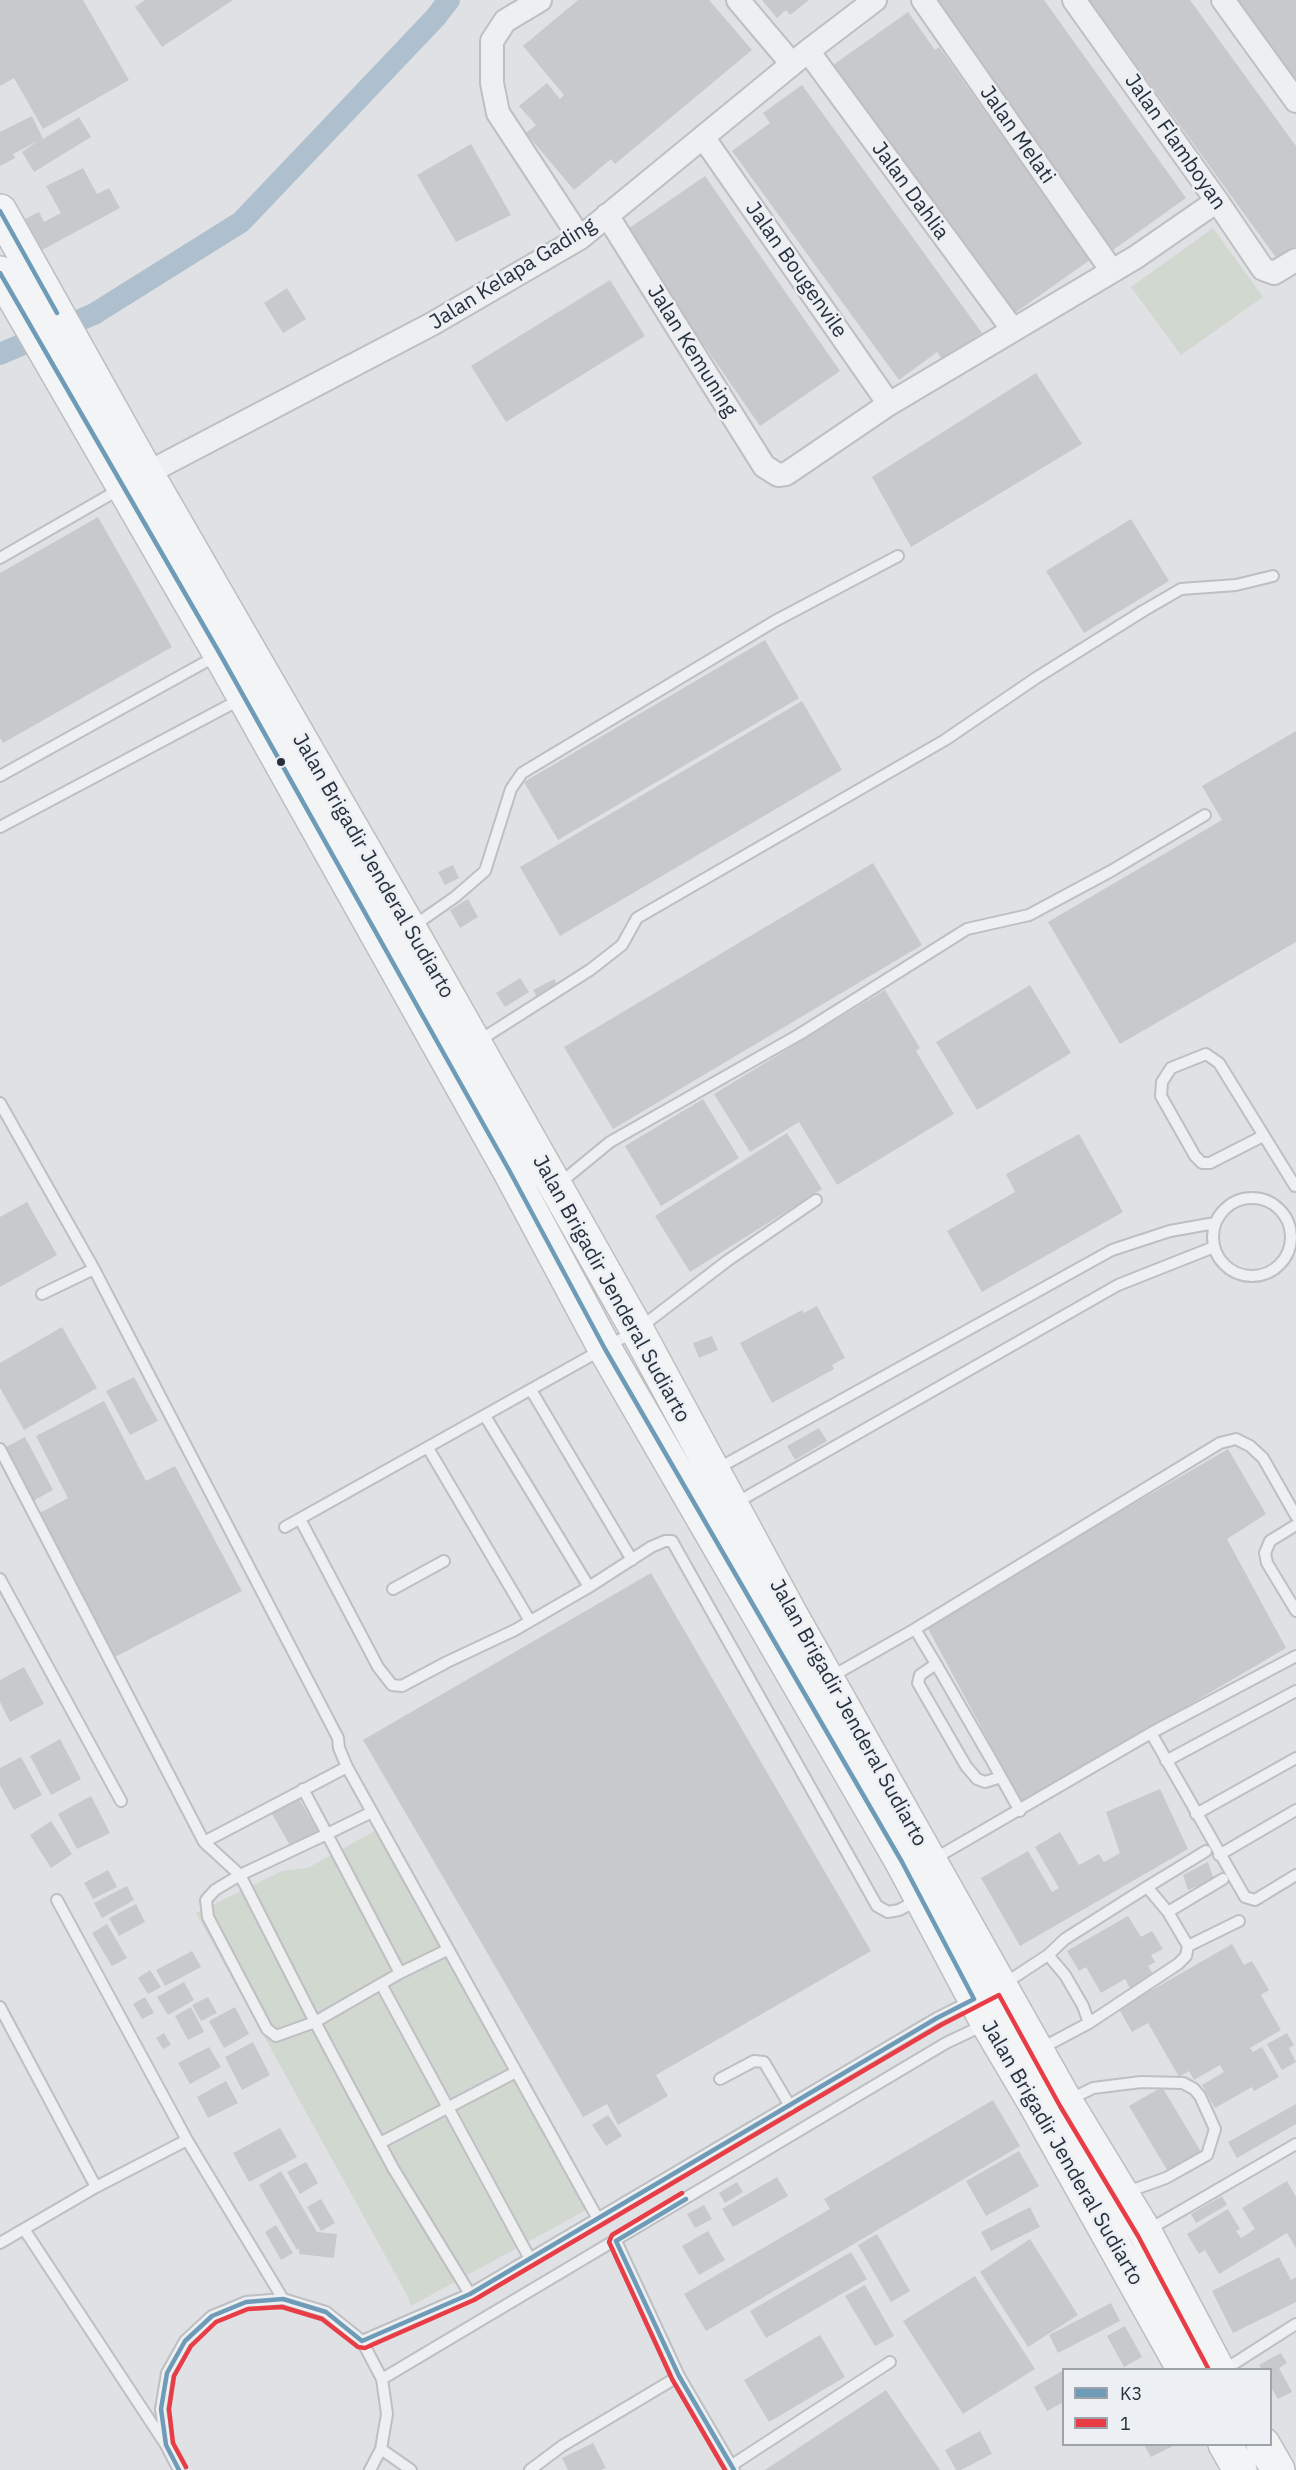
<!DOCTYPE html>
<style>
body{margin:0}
#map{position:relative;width:1296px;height:2470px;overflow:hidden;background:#dfe1e4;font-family:"IBM Plex Sans",sans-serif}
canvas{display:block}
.legend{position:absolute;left:1062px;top:2368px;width:210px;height:78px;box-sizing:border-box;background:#ecf0f4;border:2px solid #9da3aa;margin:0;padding:8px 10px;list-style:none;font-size:18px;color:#27303c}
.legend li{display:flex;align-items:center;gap:12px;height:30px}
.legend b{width:30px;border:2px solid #9da3aa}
</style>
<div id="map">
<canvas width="1296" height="2470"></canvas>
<ul class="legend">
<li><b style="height:8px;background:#6e9bb7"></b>K3</li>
<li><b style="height:8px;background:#e83d46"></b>1</li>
</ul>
</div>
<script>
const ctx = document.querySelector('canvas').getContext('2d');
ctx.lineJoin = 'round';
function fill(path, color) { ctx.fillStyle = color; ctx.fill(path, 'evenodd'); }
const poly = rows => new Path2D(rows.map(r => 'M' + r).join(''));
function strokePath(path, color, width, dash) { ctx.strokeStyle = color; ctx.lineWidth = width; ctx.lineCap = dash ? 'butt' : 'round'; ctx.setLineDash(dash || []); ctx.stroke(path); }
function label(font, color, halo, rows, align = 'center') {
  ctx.font = font + ' "IBM Plex Sans",sans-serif'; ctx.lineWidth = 5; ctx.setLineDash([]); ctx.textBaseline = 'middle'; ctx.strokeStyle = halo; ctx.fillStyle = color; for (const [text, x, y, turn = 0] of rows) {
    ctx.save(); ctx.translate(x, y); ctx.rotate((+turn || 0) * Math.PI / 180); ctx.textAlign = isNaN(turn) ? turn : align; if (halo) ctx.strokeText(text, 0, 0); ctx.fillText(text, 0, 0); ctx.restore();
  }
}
fill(poly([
 [1213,228,1263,297,1181,355,1131,287],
 [384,1826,597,2204,411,2306,407,2295,196,1913,282,1871,308,1868]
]), '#d0d8d0');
strokePath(poly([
 [0,354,94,314,241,222,435,18,449,0]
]), '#aebfce', 22);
fill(poly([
 [0,0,83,0,129,80,43,129,14,78,0,86],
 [145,0,233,0,162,47,135,7],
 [578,0,709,0,752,50,615,164,611,159,574,190,526,133,536,125,519,106,547,83,560,99,564,95,523,46],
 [762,0,809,0,790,15,786,10,777,18],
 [935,0,1044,0,1186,198,1113,250],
 [1089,0,1190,0,1296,146,1296,246,1277,259],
 [1236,0,1296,0,1296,82],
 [908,12,935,50,939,47,1090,260,1012,315,833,65],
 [802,85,982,333,943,361,937,352,899,380,732,151,770,123,763,113],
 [32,116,43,139,79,117,91,137,34,172,22,152,38,141,13,154,15,158,0,166,0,132],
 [471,144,511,215,456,242,417,175],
 [83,168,97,194,109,188,120,208,42,250,25,219,39,212,44,222,61,213,46,186],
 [705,176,840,371,760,426,625,231],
 [610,280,645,336,506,422,471,366],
 [287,288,306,319,283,333,264,303],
 [1036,373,1082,444,911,547,872,477],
 [98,517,172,647,3,743,0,738,0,573],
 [1131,519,1169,581,1084,633,1046,571],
 [765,640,799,698,558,840,524,782],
 [802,701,842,770,560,936,520,867],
 [1296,731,1296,942,1120,1044,1048,922,1222,820,1202,786],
 [873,863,922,945,613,1129,564,1047],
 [453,865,459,878,445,885,438,872],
 [468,899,478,917,460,928,450,910],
 [520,978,529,992,505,1007,496,993],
 [554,979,559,988,538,999,533,990],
 [1030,985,1071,1053,977,1110,936,1042],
 [885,990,920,1048,916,1051,954,1114,837,1185,799,1122,750,1152,714,1094],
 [703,1099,739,1158,661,1206,625,1146],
 [787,1133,822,1189,690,1272,655,1216],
 [1079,1134,1123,1212,982,1292,947,1231,1015,1192,1006,1174],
 [27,1202,57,1255,0,1287,0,1217],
 [817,1306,845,1358,832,1365,834,1369,772,1403,740,1343,802,1310,804,1313],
 [62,1327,97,1388,24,1430,0,1388,0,1363],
 [712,1336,718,1350,699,1358,693,1343],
 [134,1377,158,1421,130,1435,106,1391],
 [104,1401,146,1481,175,1466,242,1591,113,1658,38,1514,68,1498,36,1436],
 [819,1428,827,1441,795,1460,787,1446],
 [25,1437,53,1490,31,1502,2,1449],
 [1228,1449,1266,1514,1227,1539,1286,1648,1022,1803,926,1625],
 [651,1573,871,1951,656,2075,668,2096,618,2125,607,2104,583,2117,363,1740],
 [24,1667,44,1704,10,1722,0,1702,0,1680],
 [60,1739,81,1779,51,1795,30,1756],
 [21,1757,42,1795,14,1810,0,1785,0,1768],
 [1160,1789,1188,1849,1020,1946,981,1878,1028,1851,1052,1892,1059,1888,1035,1847,1060,1832,1079,1865,1099,1854,1104,1862,1120,1853,1106,1812],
 [91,1796,110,1833,77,1849,58,1814],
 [299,1799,318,1831,291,1847,272,1814],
 [51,1821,72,1854,51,1868,30,1835],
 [1208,1862,1214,1880,1188,1890,1183,1875],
 [108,1870,117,1887,93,1899,84,1883],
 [127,1886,134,1900,102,1918,94,1903],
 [136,1904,145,1922,119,1936,109,1918],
 [1128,1916,1141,1937,1152,1931,1163,1949,1151,1955,1155,1962,1148,1966,1153,1974,1130,1988,1125,1979,1101,1993,1086,1967,1079,1971,1067,1951],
 [107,1924,127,1958,112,1966,92,1933],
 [1232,1944,1244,1965,1252,1961,1269,1990,1261,1995,1281,2030,1250,2048,1253,2052,1262,2047,1279,2077,1254,2091,1252,2087,1215,2108,1202,2085,1224,2072,1220,2065,1194,2080,1189,2071,1179,2077,1148,2023,1132,2032,1119,2009],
 [192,1951,201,1967,165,1986,156,1970],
 [150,1970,161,1987,148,1994,138,1978],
 [184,1982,194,2000,168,2015,157,1997],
 [145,1997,154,2013,142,2019,133,2004],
 [208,1997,217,2013,201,2021,192,2005],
 [191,2007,204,2032,188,2040,175,2016],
 [235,2007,249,2034,224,2048,209,2021],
 [164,2033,171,2045,163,2049,156,2038],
 [1287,2033,1294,2045,1289,2048,1296,2062,1282,2070,1267,2044],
 [253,2042,270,2075,242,2090,225,2057],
 [209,2047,221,2067,190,2084,178,2063],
 [226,2081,238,2103,208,2118,197,2097],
 [1162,2087,1206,2160,1173,2180,1129,2106],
 [993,2100,1020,2146,706,2331,684,2294,830,2209,824,2199],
 [1296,2104,1296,2124,1237,2158,1228,2142],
 [608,2115,622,2136,606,2146,592,2125],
 [280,2128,297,2157,249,2182,233,2153],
 [1019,2151,1039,2186,986,2216,966,2181],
 [306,2162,318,2183,300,2194,287,2172],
 [281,2171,317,2232,337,2234,334,2258,299,2254,299,2248,297,2250,259,2185],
 [777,2177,788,2196,733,2227,722,2209],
 [1287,2181,1296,2197,1296,2248,1287,2233,1219,2274,1205,2250,1199,2254,1187,2234,1228,2209,1240,2229,1236,2231,1241,2238,1255,2229,1242,2208],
 [737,2182,743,2192,725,2203,719,2193],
 [1222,2196,1227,2205,1196,2223,1191,2214],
 [321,2199,335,2223,321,2231,307,2207],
 [704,2205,712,2219,695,2228,687,2214],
 [1030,2207,1040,2227,991,2251,981,2232],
 [276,2225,293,2253,281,2260,265,2232],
 [708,2231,725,2260,699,2275,682,2246],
 [877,2234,910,2291,891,2302,858,2245],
 [1030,2239,1078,2315,1028,2347,980,2272],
 [851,2252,867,2279,766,2338,750,2311],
 [1279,2257,1291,2280,1296,2277,1296,2302,1233,2333,1212,2291],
 [975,2276,1035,2369,963,2414,903,2321],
 [865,2285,894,2336,875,2346,845,2296],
 [1111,2303,1120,2321,1058,2353,1049,2335],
 [1125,2326,1142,2357,1124,2367,1107,2336],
 [820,2335,845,2377,769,2422,744,2380],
 [1281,2353,1287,2363,1279,2368,1292,2392,1278,2399,1270,2386,1270,2370,1262,2370,1259,2365],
 [1064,2370,1064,2402,1047,2411,1034,2387],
 [886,2390,940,2470,765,2470],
 [980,2431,992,2454,961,2470,956,2470,945,2450],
 [593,2443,606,2468,601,2470,568,2470,562,2458],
 [1144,2445,1175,2445,1151,2457]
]), '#c8c9cc');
const lane = poly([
 [0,558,120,489],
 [0,776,218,655],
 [0,827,241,699],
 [412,927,455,897,485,871,511,789,522,773,775,621,898,556],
 [477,1042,590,970,622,945,637,918,945,740,1036,678,1143,611,1181,589,1236,585,1273,576],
 [0,1103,94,1269,338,1738,339,1748,347,1767,204,1842],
 [1263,1136,1210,1163,1202,1163,1195,1156,1161,1096,1162,1082,1171,1068,1206,1054,1219,1063,1295,1186],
 [560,1183,610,1142,800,1034,967,929,1029,915,1111,871,1205,815],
 '1213 1237a39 39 0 1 1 78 0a39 39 0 1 1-78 0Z',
 [42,1294,94,1269],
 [531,1390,632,1560],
 [485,1416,589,1587],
 [428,1448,530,1621],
 [0,1449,204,1842,240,1875,315,2022,393,2168,470,2294],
 [715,1470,1112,1250,1170,1231,1215,1223],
 [734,1504,1118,1285,1214,1247],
 [300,1519,378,1667,392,1685,402,1686,447,1662,515,1630,589,1587,651,1547,665,1541,672,1541,877,1906,888,1912,899,1910,918,1900],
 [1296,1525,1270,1541,1265,1553,1267,1563,1296,1611],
 [285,1527,637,1330,727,1261,816,1200],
 [0,1579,121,1801],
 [393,1589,444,1561],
 [915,1629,936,1664],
 [829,1678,915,1629,1220,1443,1236,1439,1250,1446,1263,1458,1296,1516],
 [1151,1733,1245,1897,1255,1900,1296,1875],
 [1166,1761,1296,1691],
 [347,1767,598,2219],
 [1001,1777,985,1782,977,1779,966,1766,918,1683,920,1675,936,1664,992,1761,1020,1811],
 [303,1789,327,1834,372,1812],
 [1196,1814,1296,1758],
 [327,1834,400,1973,315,2022,276,2036,267,2029,208,1917,206,1900,215,1890,240,1875,327,1834],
 [1219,1855,1296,1810],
 [934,1859,1151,1733,1296,1656],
 [1147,1887,1206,1851],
 [57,1900,187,2140,283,2299],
 [1168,1912,1223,1879],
 [1188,1946,1239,1921],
 [1048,1955,1065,1939,1147,1887,1168,1912,1188,1946,1186,1956,1178,1964,1089,2023],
 [400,1973,447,1950],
 [381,1984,530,2259],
 [1004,1984,1048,1955,1065,1975,1083,2006,1089,2023,1040,2049],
 [0,2007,96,2187,187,2140],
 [720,2079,754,2061,764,2062,790,2106],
 [1069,2100,1093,2088,1141,2082,1183,2083,1194,2089,1200,2096,1215,2129,1207,2155,1166,2178,1124,2193],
 [380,2143,516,2072],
 [24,2229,96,2187],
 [1148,2230,1296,2144],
 [616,2241,679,2376,734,2470],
 [0,2243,24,2229,166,2445,179,2470],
 [362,2341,470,2294,937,2018,971,2001],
 [1224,2370,1296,2324],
 [382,2379,946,2043,984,2025],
 [166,2445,161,2409,167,2373,185,2341,212,2316,246,2302,283,2299,326,2312,362,2341,382,2379,387,2414,381,2449,370,2470],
 [381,2449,411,2470],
 [732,2465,890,2362],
 [530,2470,562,2446,679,2376]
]);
const street = poly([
 [540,0,505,21,492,41,492,83,498,113,580,238],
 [738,0,792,64],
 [923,0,1112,271],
 [1074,0,1217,201,1263,269,1274,273,1296,260],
 [1223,0,1296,101],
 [808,51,1013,330],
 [703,137,889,404],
 [607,215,764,466,778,475,786,474,889,404,1136,257,1217,201],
 [134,480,432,324,580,238,808,51,875,0]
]);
const primary = poly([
 [0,211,146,472,410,929,637,1330,790,1613,1066,2102,1145,2232,1218,2370],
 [0,273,220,654,509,1170,605,1349,902,1862,988,2024,1033,2100,1184,2370],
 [1225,2444,1240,2470],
 [1263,2444,1278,2470]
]);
strokePath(lane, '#bdbfc2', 14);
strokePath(street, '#bdbfc2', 26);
strokePath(primary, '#bcbec1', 36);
strokePath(lane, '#eeeff1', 10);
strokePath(street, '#eeeff1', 22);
strokePath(primary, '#f3f4f5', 33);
strokePath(poly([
 [0,211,57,313],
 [0,273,220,654,509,1170,605,1349,902,1862,974,1999,937,2018,470,2294,362,2341,326,2312,283,2299,246,2302,212,2316,185,2341,167,2373,161,2409,166,2445,179,2470],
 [686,2199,616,2241,679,2376,734,2470]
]), '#6e9bb7', 4.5);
strokePath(poly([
 [682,2193,612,2235,609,2242,672,2379,725,2470],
 [186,2467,173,2443,169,2409,174,2376,191,2346,216,2322,248,2309,282,2307,322,2319,358,2347,365,2348,474,2300,941,2025,999,1995,1060,2106,1138,2236,1209,2370]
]), '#e83d46', 4.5);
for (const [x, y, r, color] of [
 [281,762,5,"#27303c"]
]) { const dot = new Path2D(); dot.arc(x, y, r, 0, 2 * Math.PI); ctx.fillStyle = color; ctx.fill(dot); strokePath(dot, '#ecf0f4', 2); }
label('21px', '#27303c', '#ecf0f4', [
 ["Jalan Melati",1017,135,55],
 ["Jalan Flamboyan",1175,142,55],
 ["Jalan Dahlia",910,191,54],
 ["Jalan Bougenvile",796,270,55],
 ["Jalan Kelapa Gading",513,274,-32],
 ["Jalan Kemuning",692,351,58],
 ["Jalan Brigadir Jenderal Sudiarto",373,866,60],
 ["Jalan Brigadir Jenderal Sudiarto",611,1289,61],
 ["Jalan Brigadir Jenderal Sudiarto",848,1713,61],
 ["Jalan Brigadir Jenderal Sudiarto",1062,2153,60]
]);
</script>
